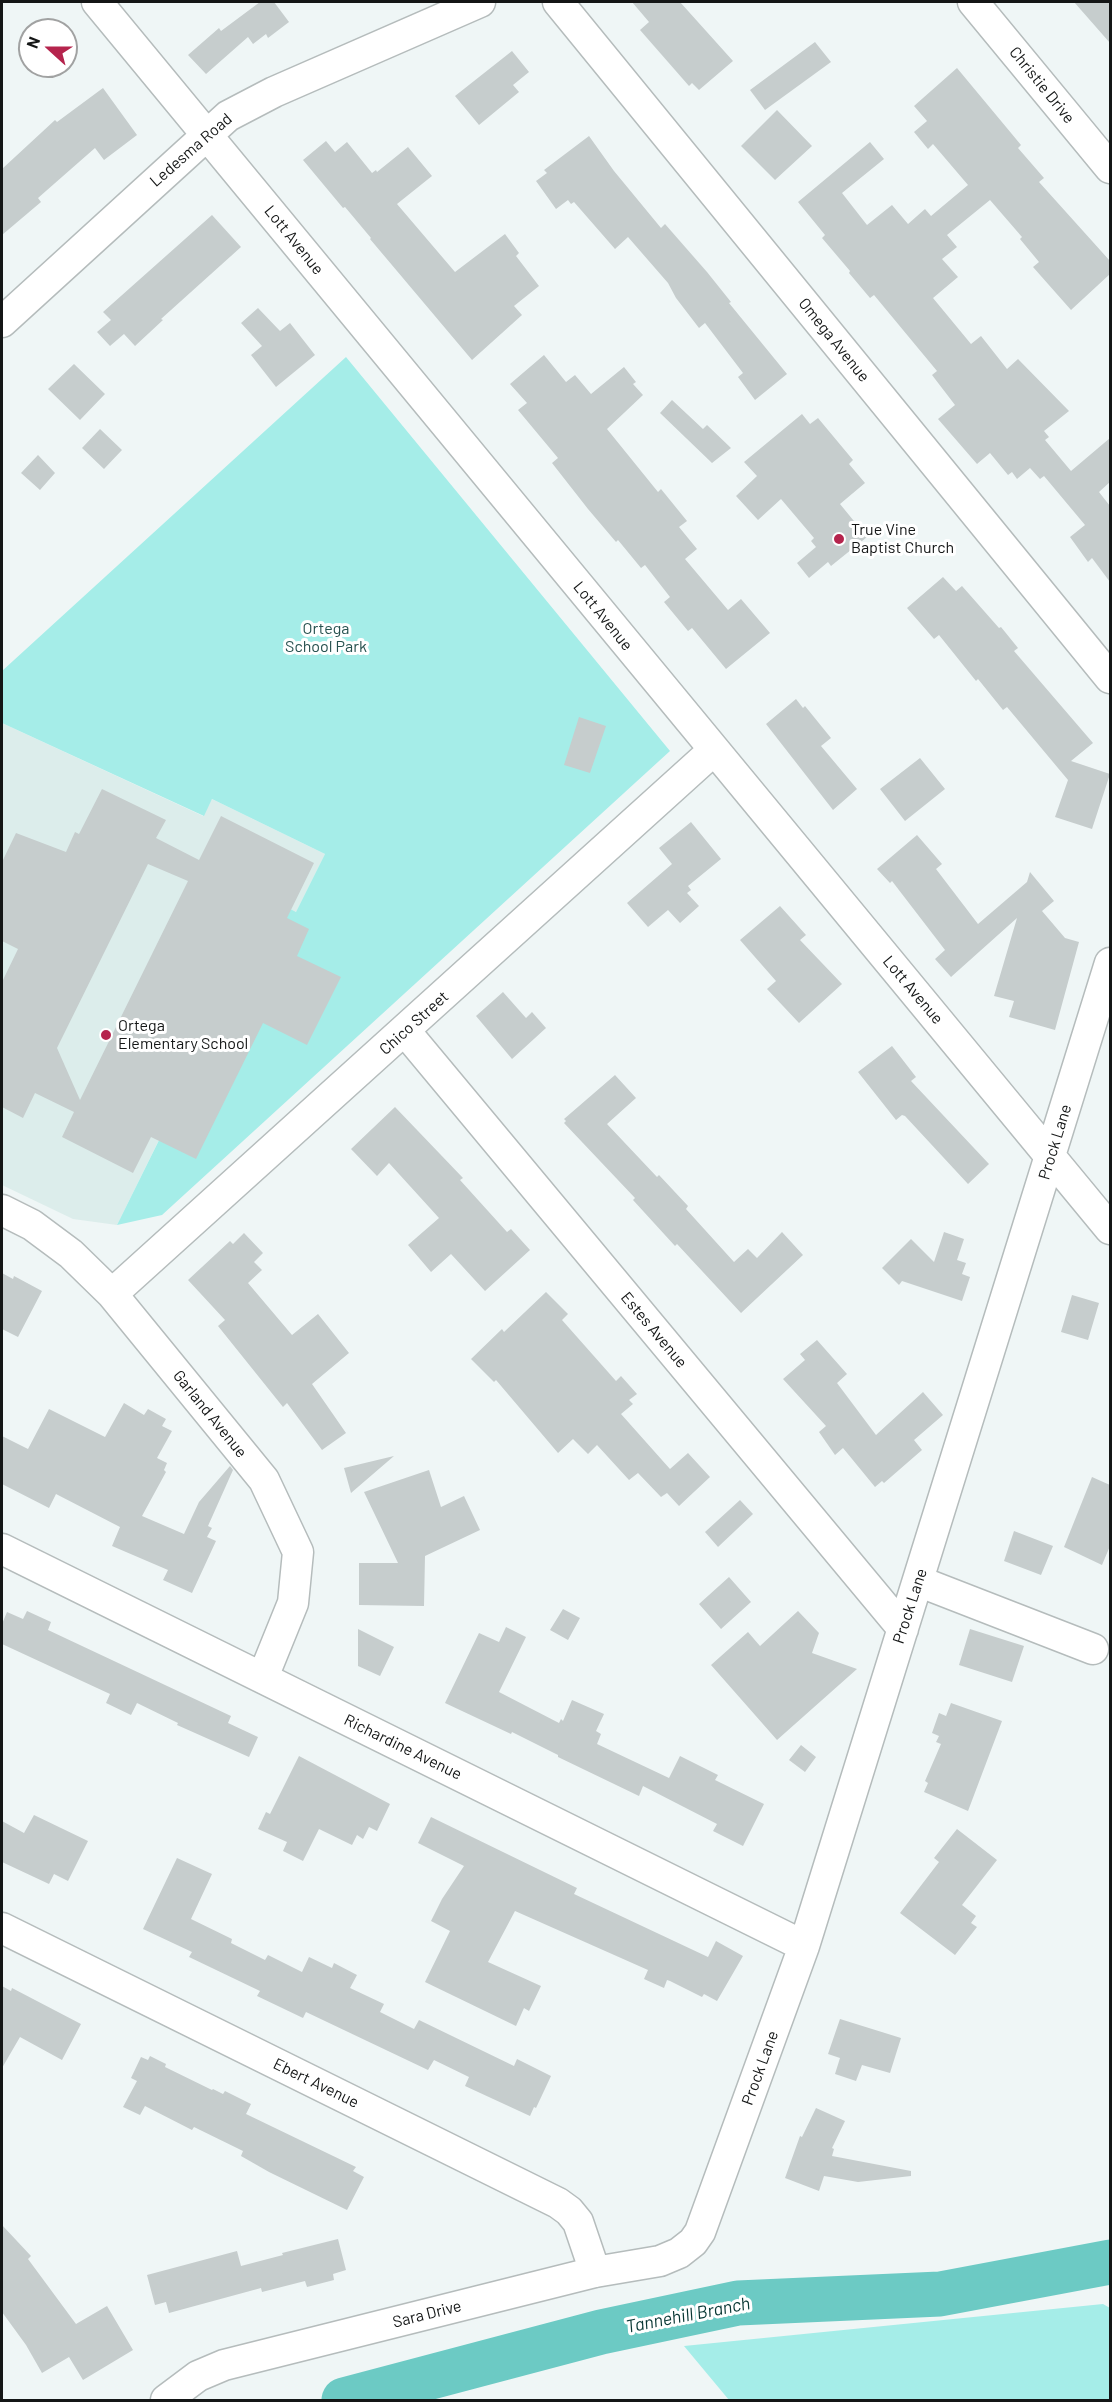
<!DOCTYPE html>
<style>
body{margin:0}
#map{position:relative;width:1112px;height:2402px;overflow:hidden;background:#eff6f6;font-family:Barlow,sans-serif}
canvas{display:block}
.frame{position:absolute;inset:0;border:3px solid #141616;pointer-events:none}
.north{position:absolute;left:18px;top:18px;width:60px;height:60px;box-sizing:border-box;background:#fff;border:2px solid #a1a2a2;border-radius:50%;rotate:291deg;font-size:16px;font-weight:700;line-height:24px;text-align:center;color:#141616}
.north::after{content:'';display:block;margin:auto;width:21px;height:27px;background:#b5244d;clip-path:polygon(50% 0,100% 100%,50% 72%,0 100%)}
</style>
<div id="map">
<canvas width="1112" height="2402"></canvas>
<div class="frame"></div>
<div class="north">N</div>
</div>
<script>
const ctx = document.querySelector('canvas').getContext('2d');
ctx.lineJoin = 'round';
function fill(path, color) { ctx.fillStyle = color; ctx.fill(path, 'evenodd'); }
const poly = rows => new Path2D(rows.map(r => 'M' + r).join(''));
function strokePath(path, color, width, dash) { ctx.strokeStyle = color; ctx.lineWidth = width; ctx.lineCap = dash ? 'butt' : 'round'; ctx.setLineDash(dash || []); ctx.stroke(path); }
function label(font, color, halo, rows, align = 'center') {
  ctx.font = font + ' Barlow,sans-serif'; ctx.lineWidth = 6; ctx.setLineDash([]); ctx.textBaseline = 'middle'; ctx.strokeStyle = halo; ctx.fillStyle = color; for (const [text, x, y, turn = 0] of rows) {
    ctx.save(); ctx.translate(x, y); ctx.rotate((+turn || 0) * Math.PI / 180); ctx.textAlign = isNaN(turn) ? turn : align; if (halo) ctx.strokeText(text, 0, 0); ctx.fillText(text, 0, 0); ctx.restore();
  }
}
fill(poly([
 [2,723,203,816,212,799,325,854,296,912,276,903,117,1225,73,1219,2,1185]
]), '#dcedeb');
fill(poly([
 [346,357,670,751,162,1215,117,1225,277,902,296,912,325,854,212,799,204,816,2,723,2,671],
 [1103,2304,1110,2308,1110,2400,729,2400,684,2346]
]), '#a5ede8');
strokePath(poly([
 [344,2400,601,2332,738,2303,940,2294,1110,2262]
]), '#6ccac4', 45);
fill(poly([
 [260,2,274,2,289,22,268,38,266,34,253,44,248,37,206,74,188,55,219,28,221,31],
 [632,2,680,2,733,61,699,90,692,83,689,86,640,30,649,22],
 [1074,2,1110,2,1110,43],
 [815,42,831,62,765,110,750,90],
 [512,51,529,72,513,85,519,92,479,125,455,96],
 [957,68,1021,145,1018,148,1044,178,1039,182,1110,261,1110,274,1071,310,1033,267,1039,262,1020,239,1022,237,990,200,947,235,957,247,942,259,958,277,933,298,971,344,981,336,1007,369,1018,359,1069,411,1044,431,1049,437,1045,440,1071,471,1110,438,1110,482,1099,492,1110,506,1110,582,1092,558,1088,562,1070,537,1085,525,1044,476,1040,479,1030,468,1017,479,1012,472,1008,475,990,453,977,464,938,419,955,405,932,375,937,371,874,295,870,298,849,273,850,271,822,238,825,235,798,202,870,142,884,159,842,193,867,225,892,205,908,224,925,209,931,216,968,185,933,144,928,149,914,132,927,121,914,106],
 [103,88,137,135,104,160,95,148,38,198,41,202,2,235,2,169,55,120,57,122],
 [777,110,812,146,775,180,741,146],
 [589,136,614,171,661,228,665,224,707,272,731,302,729,303,787,374,755,400,738,377,743,373,705,323,699,328,676,298,668,283,628,237,615,249,574,202,571,204,568,200,556,209,536,181,547,173,544,170],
 [326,141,335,152,347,142,372,173,376,170,377,172,408,147,432,176,397,204,455,272,505,234,519,253,516,256,539,286,514,306,522,315,472,360,370,239,371,238,345,207,343,208,303,160],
 [212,215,241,247,161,319,163,320,135,346,124,334,110,346,97,332,111,320,103,312],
 [258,308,280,331,290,323,315,355,276,387,251,355,262,346,241,323],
 [544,355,566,382,575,375,591,394,624,367,636,382,633,384,643,395,607,429,658,492,661,489,687,521,679,527,697,549,685,559,728,610,741,599,770,633,726,669,692,628,688,631,664,602,670,597,645,565,641,568,618,540,616,542,588,509,552,463,558,458,518,410,527,403,510,384],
 [74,364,105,394,80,420,48,389],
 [672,400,703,429,707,425,731,448,712,463,660,413],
 [802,414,810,424,818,418,853,460,849,464,865,483,840,504,867,537,831,566,828,562,809,578,797,563,816,547,811,541,814,538,781,499,758,520,736,496,757,476,744,462],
 [100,429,122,450,104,469,82,448],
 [38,455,55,473,40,490,21,473],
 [943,577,956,591,962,586,999,628,1001,627,1018,648,1014,651,1093,743,1071,761,1110,774,1092,829,1055,817,1068,780,1007,707,1003,710,978,679,976,681,939,635,934,639,907,608],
 [796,699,803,708,805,706,831,738,821,746,857,789,833,810,766,724],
 [579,717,606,726,590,773,564,765],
 [920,758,945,789,905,821,880,789],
 [102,789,166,820,156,838,199,860,221,816,314,863,287,918,309,929,297,956,341,977,307,1045,263,1023,196,1159,151,1137,133,1173,62,1137,74,1112,35,1093,23,1118,2,1107,2,982,18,949,2,941,2,862,16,833,66,852,75,832,79,834],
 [148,864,188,881,80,1100,57,1048],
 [691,822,721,859,688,886,691,890,687,893,699,906,680,923,668,910,648,927,627,903,672,864,659,848],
 [917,835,942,864,936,869,978,924,1027,882,1030,872,1054,901,1042,911,1065,938,1079,942,1055,1030,1009,1017,1014,1001,994,996,1017,918,951,977,935,959,945,950,892,881,890,883,877,869],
 [780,906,806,935,800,940,842,984,799,1023,767,989,776,981,740,940],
 [503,992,526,1018,532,1012,546,1028,512,1059,476,1016],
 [892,1046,916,1077,911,1081,989,1164,968,1184,905,1116,902,1115,896,1120,858,1072],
 [615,1075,636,1098,607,1124,657,1177,659,1175,688,1206,686,1209,734,1262,748,1249,757,1258,782,1232,803,1255,741,1313,677,1244,675,1246,633,1200,635,1198,564,1123,566,1121,564,1119],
 [395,1107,463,1178,460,1180,507,1232,511,1229,530,1250,485,1291,451,1254,431,1272,408,1245,439,1218,389,1163,377,1176,351,1149],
 [944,1232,964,1239,957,1260,966,1263,962,1274,970,1277,962,1301,902,1281,899,1285,882,1268,911,1239,934,1262],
 [244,1233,263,1253,254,1262,262,1270,248,1283,292,1335,318,1314,349,1353,312,1384,346,1433,322,1450,287,1403,283,1407,218,1326,225,1320,188,1280,230,1241,233,1244],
 [2,1273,13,1279,14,1276,42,1291,18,1337,2,1329],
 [546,1292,568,1314,562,1320,616,1381,621,1376,637,1394,629,1400,633,1404,621,1414,670,1469,688,1453,710,1477,679,1506,667,1493,661,1497,638,1473,629,1480,597,1445,588,1454,573,1439,558,1453,496,1380,494,1382,471,1359,502,1329,504,1332],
 [1072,1295,1099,1303,1088,1340,1061,1332],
 [817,1340,847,1374,837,1383,876,1435,923,1392,943,1415,914,1440,922,1450,884,1483,882,1481,875,1487,843,1448,835,1455,819,1432,826,1426,783,1379,805,1360,800,1354],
 [124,1403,144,1415,148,1409,166,1419,162,1426,172,1431,157,1458,167,1463,164,1470,166,1472,142,1516,184,1534,199,1502,230,1466,233,1470,208,1526,212,1528,207,1537,216,1541,192,1593,163,1580,168,1570,112,1546,120,1527,56,1494,49,1508,2,1484,2,1436,28,1449,49,1409,105,1437],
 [394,1456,351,1493,344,1468],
 [429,1470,441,1507,464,1496,480,1530,425,1556,424,1606,359,1605,359,1563,398,1563,364,1492],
 [1092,1477,1110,1485,1110,1546,1102,1565,1064,1547],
 [740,1500,753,1514,718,1547,705,1532],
 [1014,1531,1053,1546,1041,1575,1004,1561],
 [729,1577,751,1602,721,1629,699,1604],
 [563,1609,580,1618,568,1640,550,1630],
 [27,1611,51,1622,48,1630,231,1716,228,1723,258,1737,249,1757,177,1725,178,1723,137,1703,131,1715,106,1703,110,1694,2,1644,2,1624,7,1612,23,1619],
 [798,1611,819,1633,812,1653,857,1669,777,1740,711,1665,748,1632,760,1646],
 [506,1627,526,1637,499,1692,559,1723,561,1719,563,1721,572,1700,604,1714,596,1731,601,1734,597,1744,669,1778,680,1756,718,1775,715,1780,764,1804,743,1846,713,1831,717,1824,643,1786,639,1796,558,1757,558,1755,512,1732,511,1734,445,1703,479,1633,499,1642],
 [358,1629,394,1647,380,1676,358,1666],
 [970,1629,1024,1646,1012,1682,959,1665],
 [951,1703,1002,1721,968,1811,924,1792,928,1783,925,1781,941,1744,936,1742,939,1736,932,1733,939,1713,946,1716],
 [801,1745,816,1757,805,1772,789,1760],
 [299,1756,390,1804,377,1831,369,1827,363,1839,357,1835,352,1845,319,1829,303,1861,283,1851,287,1842,258,1829,266,1812,270,1814],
 [34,1815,88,1841,68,1881,54,1874,49,1884,2,1862,2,1821,24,1833],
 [431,1817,577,1888,574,1894,708,1957,716,1941,743,1956,717,2001,704,1994,702,1997,670,1981,667,1980,664,1988,644,1979,648,1970,515,1911,488,1962,541,1986,529,2011,524,2008,516,2026,425,1982,450,1931,431,1921,442,1899,464,1866,418,1843],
 [957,1829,997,1860,962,1905,976,1916,971,1923,977,1927,955,1955,900,1913,939,1862,934,1858],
 [177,1858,212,1874,191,1919,232,1939,231,1943,265,1960,268,1955,302,1972,309,1957,332,1968,334,1963,357,1975,350,1988,384,2004,380,2012,414,2029,419,2020,514,2066,517,2059,551,2076,536,2108,534,2107,530,2116,465,2086,469,2077,434,2060,428,2070,306,2012,303,2018,257,1996,260,1991,189,1957,192,1952,143,1929],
 [2,1986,11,1991,12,1988,81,2024,62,2060,20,2037,2,2068],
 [840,2019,901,2038,890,2073,862,2065,856,2081,835,2074,840,2058,828,2054],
 [150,2056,166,2064,165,2067,212,2090,213,2089,223,2094,225,2091,251,2104,246,2114,356,2167,353,2171,364,2177,347,2210,269,2172,241,2156,243,2151,194,2127,192,2130,145,2106,140,2115,123,2107,137,2081,131,2078,141,2057,148,2060],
 [816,2108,845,2121,832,2148,834,2149,832,2156,911,2171,911,2176,858,2182,824,2176,819,2191,785,2178,800,2136,802,2137],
 [2,2225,31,2256,28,2259,76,2324,107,2306,133,2350,83,2380,69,2357,42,2373,26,2345,2,2312],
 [338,2239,346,2270,333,2274,334,2280,307,2287,305,2281,262,2292,261,2288,169,2313,166,2302,155,2305,147,2275,237,2251,241,2266,283,2255,282,2253]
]), '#c6cdcd');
const minor = poly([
 [97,2,1110,1229],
 [558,2,1110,678],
 [973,2,1110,168],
 [2,322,228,116,274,92,480,2],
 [405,1031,903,1629],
 [2,1210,32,1225,71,1254,112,1294,264,1480,298,1552,293,1603,263,1677],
 [112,1294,714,750],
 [2,1549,804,1946],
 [918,1581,1093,1649],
 [2,1928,558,2203,569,2211,578,2222,595,2272],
 [166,2400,198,2376,224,2365,595,2272,660,2261,679,2253,693,2242,700,2232,804,1946,1110,963]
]);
strokePath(minor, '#b5bcbc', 33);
strokePath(minor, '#fff', 30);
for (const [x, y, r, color] of [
 [839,539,6,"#b5244d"],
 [106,1035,6,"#b5244d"]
]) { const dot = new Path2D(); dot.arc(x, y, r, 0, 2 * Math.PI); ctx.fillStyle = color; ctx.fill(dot); strokePath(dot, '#fff', 2); }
label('16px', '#141616', '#fff', [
 ["Christie Drive",1042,85,51],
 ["Ledesma Road",191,150,-41],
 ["Lott Avenue",294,240,51],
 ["Omega Avenue",834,340,51],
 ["Lott Avenue",603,616,51],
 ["Lott Avenue",913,990,50],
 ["Chico Street",414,1023,-42],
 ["Prock Lane",1055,1142,-73],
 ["Estes Avenue",654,1330,50],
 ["Garland Avenue",210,1414,51],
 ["Prock Lane",910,1606,-72],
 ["Richardine Avenue",403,1747,26],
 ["Prock Lane",760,2068,-70],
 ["Ebert Avenue",316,2083,26],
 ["Sara Drive",427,2314,-14]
]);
label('16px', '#141616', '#fff', [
 ["True Vine",851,530],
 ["Baptist Church",851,548],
 ["Ortega",118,1026],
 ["Elementary School",118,1044]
], 'left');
label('16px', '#27514f', '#fff', [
 ["Ortega",326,629],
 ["School Park",326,647]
]);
label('italic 18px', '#083734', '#fff', [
 ["Tannehill Branch",688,2315,-11]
]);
</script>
